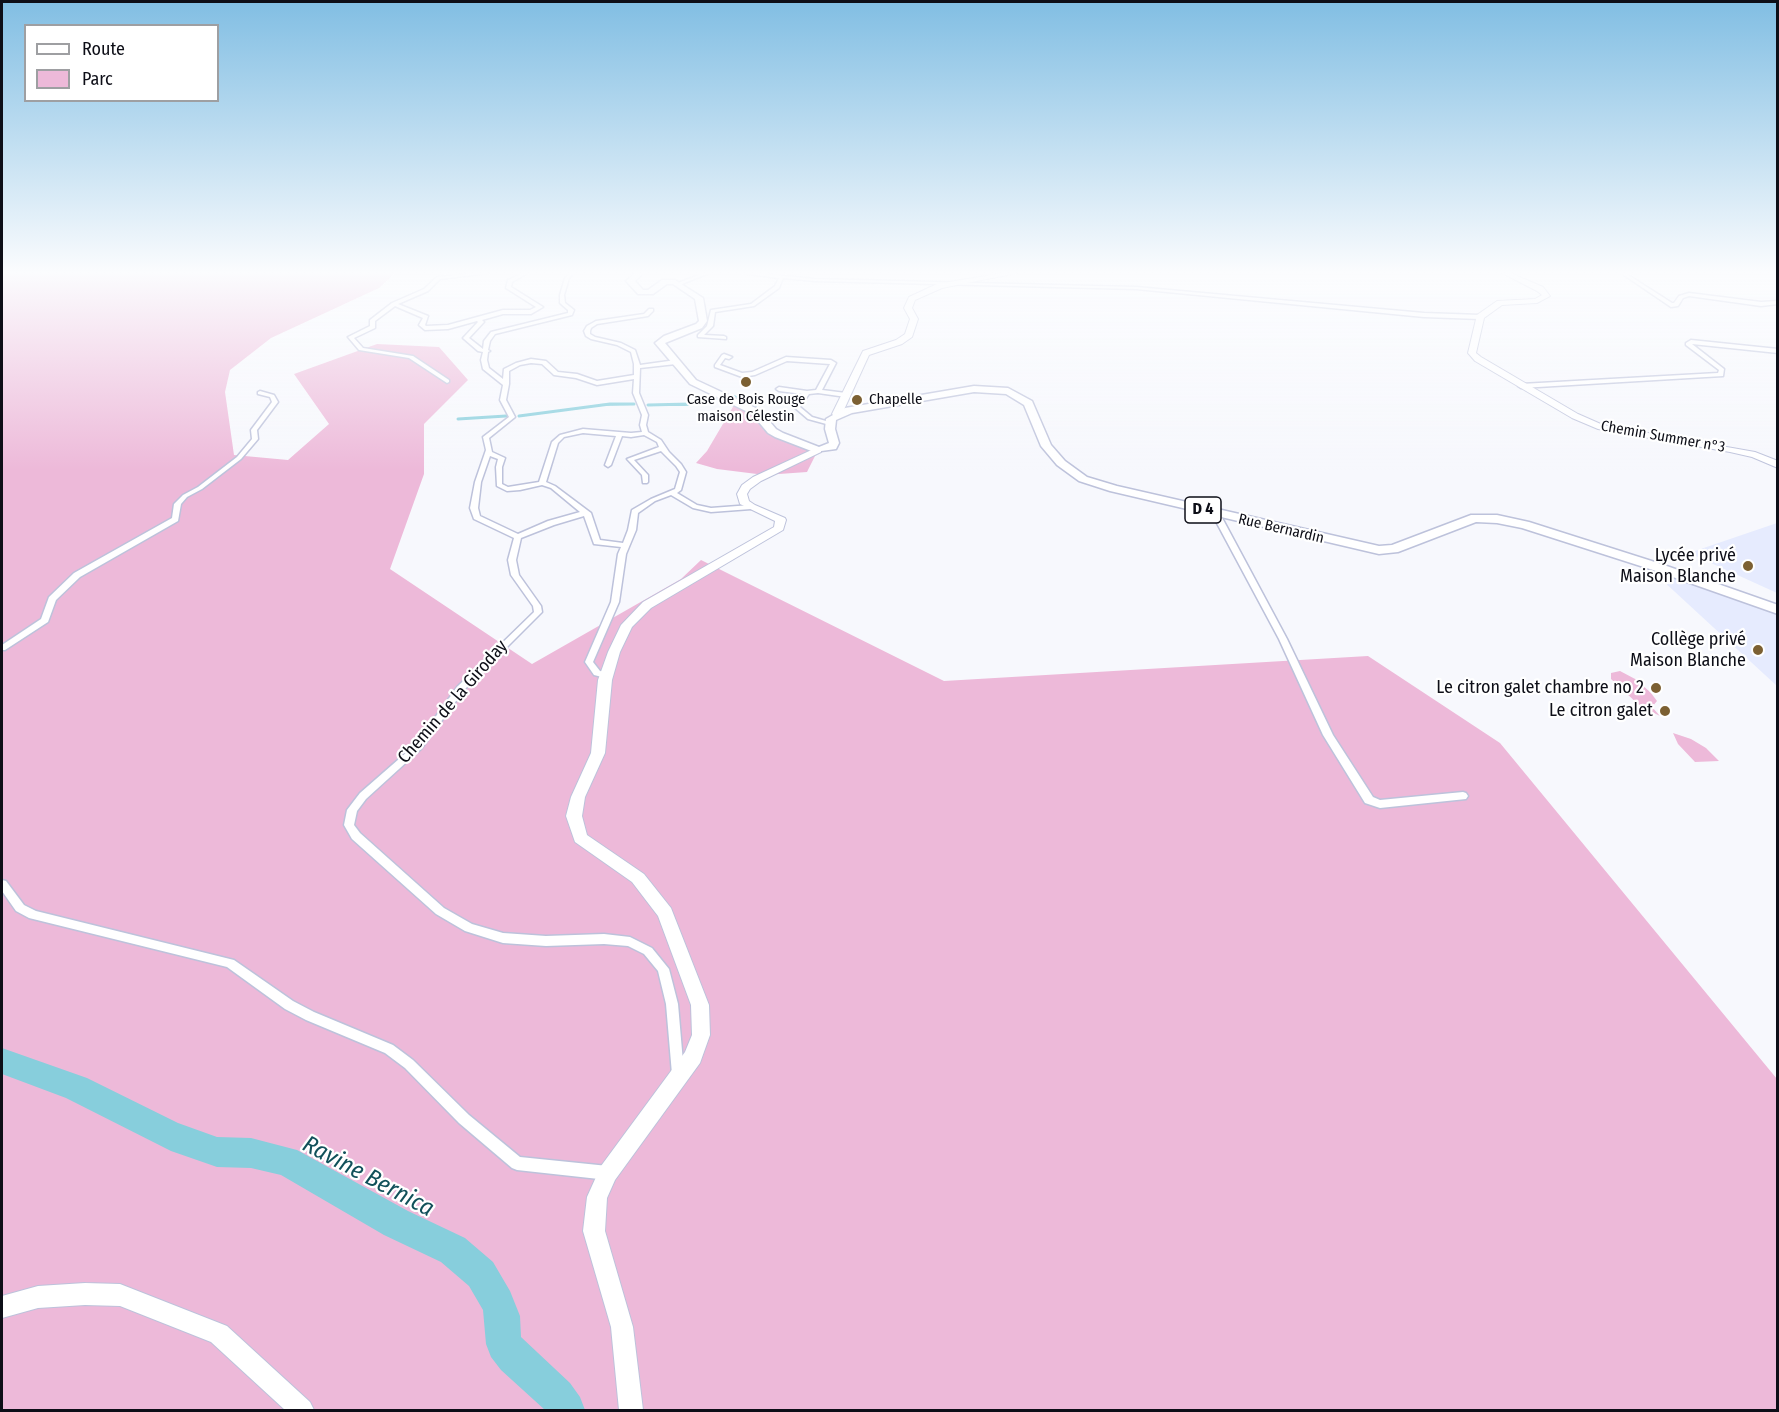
<!DOCTYPE html>
<meta charset="utf-8">
<style>
body{margin:0}
#map{position:relative;width:1779px;height:1412px;overflow:hidden;background:#f7f8fd;font-family:"Fira Sans Condensed",sans-serif}
canvas{display:block}
.frame{position:absolute;inset:0;border:3px solid #0d0e17;pointer-events:none}
.legend{position:absolute;left:24px;top:24px;width:195px;height:78px;box-sizing:border-box;background:#fff;border:2px solid #9e9fa2;margin:0;padding:8px 10px;list-style:none;font-size:18px;color:#0d0e17}
.legend li{display:flex;align-items:center;gap:12px;height:30px}
.legend b{width:30px;border:2px solid #9e9fa2}
</style>
<div id="map">
<canvas width="1779" height="1412"></canvas>
<div class="frame"></div>
<ul class="legend">
<li><b style="height:8px;background:#fff"></b>Route</li>
<li><b style="height:16px;background:#edb9d9"></b>Parc</li>
</ul>
</div>
<script>
const ctx = document.querySelector('canvas').getContext('2d');
ctx.lineJoin = 'round';
function fill(path, color) { ctx.fillStyle = color; ctx.fill(path, 'evenodd'); }
const poly = rows => new Path2D(rows.map(r => 'M' + r).join(''));
function strokePath(path, color, width, dash) { ctx.strokeStyle = color; ctx.lineWidth = width; ctx.lineCap = dash ? 'butt' : 'round'; ctx.setLineDash(dash || []); ctx.stroke(path); }
function label(font, color, halo, rows, align = 'center') {
  ctx.font = font + ' "Fira Sans Condensed",sans-serif'; ctx.lineWidth = 4.5; ctx.setLineDash([]); ctx.textBaseline = 'middle'; ctx.strokeStyle = halo; ctx.fillStyle = color; for (const [text, x, y, turn = 0] of rows) {
    ctx.save(); ctx.translate(x, y); ctx.rotate((+turn || 0) * Math.PI / 180); ctx.textAlign = isNaN(turn) ? turn : align; if (halo) ctx.strokeText(text, 0, 0); ctx.fillText(text, 0, 0); ctx.restore();
  }
}
fill(poly([
 [1777,523,1777,593,1689,553],
 [1649,568,1777,613,1777,686]
]), '#e6ebfe');
fill(poly([
 [2,273,395,273,379,288,271,338,230,370,225,392,234,455,288,460,329,424,294,374,377,344,439,347,468,380,424,424,424,474,390,569,532,664,681,579,701,560,944,681,1368,656,1500,743,1777,1079,1777,1410,2,1410],
 [737,400,772,431,818,450,807,472,765,475,717,469,696,463,707,451],
 [1620,671,1637,680,1651,693,1657,701,1652,707,1660,716,1640,706,1611,679,1611,673],
 [1673,733,1691,739,1706,748,1719,761,1695,762,1678,744]
]), '#edb9d9');
strokePath(poly([
 [734,396,754,405],
 [599,405,634,404],
 [648,405,685,405,721,398]
]), '#87cedc', 2);
strokePath(poly([
 [751,404,767,417],
 [648,405,690,404],
 [519,416,610,404,634,404],
 [458,419,506,416]
]), '#87cedc', 3);
fill(poly([
 [2,1048,87,1078,178,1123,217,1137,251,1138,297,1150,408,1211,465,1238,493,1262,510,1291,520,1316,521,1337,570,1383,580,1397,585,1410,545,1410,501,1370,491,1357,486,1344,483,1310,469,1286,441,1262,384,1235,281,1175,251,1168,217,1167,171,1151,66,1098,2,1074,2,1048]
]), '#87cedc');
const street = poly([
 [478,273,489,273,440,279,428,291,398,304,428,316,425,325,426,326,448,325,503,310,530,310,536,307,506,288,508,280,523,273,528,273,512,282,511,287,543,307,531,314,503,314,482,320,484,322,469,338,483,349,484,341,491,332,568,313,568,310,560,303,560,295,565,278,570,273,574,273,569,278,564,295,565,303,574,310,572,315,495,334,490,341,488,350,490,351,488,352,487,360,489,368,503,379,504,369,516,363,531,359,546,361,558,372,577,374,597,381,634,375,634,364,631,352,617,345,591,339,586,336,584,331,587,326,596,321,644,314,649,309,653,309,653,311,648,316,597,324,591,328,590,331,590,334,595,337,621,343,635,350,640,365,676,360,679,362,676,364,640,368,639,393,648,415,646,425,648,432,661,440,669,452,681,464,686,472,681,490,677,493,697,505,711,508,751,505,755,507,751,509,711,512,693,508,671,495,655,501,638,513,636,530,626,554,619,602,593,662,600,671,609,673,610,675,609,677,606,678,594,675,585,662,611,602,618,554,621,547,594,544,584,516,554,525,521,538,516,560,519,575,541,606,542,612,464,690,421,749,366,799,357,811,354,825,360,833,444,908,472,924,503,933,546,936,604,934,630,937,652,948,669,969,678,1004,684,1074,682,1078,678,1080,674,1078,672,1074,666,1004,658,971,644,954,628,946,604,944,546,946,503,943,465,931,436,914,352,839,344,825,347,810,360,793,415,745,458,686,534,612,533,606,511,575,508,560,514,538,474,519,470,508,475,482,486,450,483,437,509,417,500,400,503,385,483,369,481,360,483,352,478,351,463,338,478,322,477,321,448,329,425,330,419,325,423,318,395,306,375,321,375,328,354,338,363,348,413,356,449,380,449,382,447,383,409,358,359,350,348,337,370,326,370,320,392,303,424,289,437,277,478,273],
 [531,363,542,364,554,375,576,378,597,385,634,379,633,393,642,415,640,425,642,432,631,433,583,429,560,435,552,442,539,482,508,487,502,484,502,467,505,458,492,452,489,438,515,417,506,400,509,384,509,371,520,365,531,363],
 [583,433,616,436,605,465,608,467,611,465,622,436,631,437,644,435,657,442,659,447,627,459,642,475,643,483,647,483,648,482,648,475,634,460,661,451,676,466,680,472,675,489,651,499,632,510,628,530,623,543,600,540,591,513,555,486,546,482,558,443,564,437,583,433],
 [490,456,498,459,496,467,497,486,507,491,520,490,542,485,551,488,580,512,548,521,518,534,480,516,478,508,481,482,490,456],
 [704,273,709,273,682,284,678,283,704,273],
 [741,273,753,273,815,279,1136,287,1424,313,1480,315,1483,317,1480,319,1424,317,1136,289,815,281,783,278,779,288,754,306,715,312,713,326,704,335,724,336,726,337,726,339,698,337,698,335,707,326,711,310,751,304,775,286,779,278,741,273],
 [1621,273,1625,273,1672,303,1674,303,1679,296,1689,293,1761,302,1778,301,1778,304,1761,306,1689,296,1683,298,1678,306,1671,307,1621,273],
 [1775,273,1778,273,1778,274,1775,274,1775,273],
 [1691,340,1778,349,1778,353,1692,344,1724,369,1723,376,1521,388,1518,386,1521,384,1718,373,1719,370,1686,345,1686,343,1691,340],
 [724,354,732,357,729,359,725,358,720,365,742,373,752,372,786,357,831,360,836,363,822,390,846,393,849,395,846,397,818,393,809,394,800,407,812,417,833,423,830,425,808,419,794,407,803,394,779,391,776,389,779,387,807,391,816,390,830,364,787,361,755,375,742,377,715,367,715,365,722,355,724,354],
 [260,391,274,395,278,402,257,430,258,439,241,459,202,489,187,497,181,504,178,521,80,577,56,600,48,622,5,650,2,650,2,645,41,619,49,597,74,573,172,518,174,504,183,495,198,487,237,457,252,439,251,430,272,402,270,397,258,394,258,392,260,391],
 [1213,512,1219,512,1220,514,1287,639,1333,735,1373,797,1380,800,1463,792,1466,793,1468,796,1466,799,1380,808,1365,803,1323,735,1279,639,1212,514,1213,512],
 [2,880,6,881,24,905,36,911,234,960,293,1001,314,1012,393,1045,413,1060,469,1115,520,1157,608,1166,613,1168,615,1173,613,1178,608,1180,517,1170,512,1168,459,1123,405,1068,385,1053,306,1020,285,1009,227,967,29,918,16,911,2,891,2,880]
]);
const secondary = poly([
 [1004,273,1017,273,942,288,915,300,912,308,918,319,912,337,902,344,869,355,842,414,834,416,832,414,863,351,896,340,905,334,910,319,904,308,909,297,937,284,1004,273],
 [1502,273,1510,273,1543,287,1550,296,1537,303,1502,305,1484,318,1476,353,1481,357,1578,414,1603,425,1755,452,1778,461,1778,468,1752,457,1730,452,1598,429,1572,418,1475,361,1468,353,1477,315,1497,301,1535,299,1542,295,1537,291,1502,273],
 [818,447,821,448,821,452,761,481,750,489,747,494,749,501,755,505,785,518,786,520,783,530,651,608,632,627,620,652,612,680,605,753,585,797,582,816,587,835,644,874,671,908,709,1005,710,1035,700,1063,615,1180,607,1198,605,1231,633,1327,643,1410,619,1410,611,1327,583,1231,587,1197,601,1166,685,1052,692,1035,691,1005,658,916,632,882,575,842,566,816,571,797,591,753,598,680,608,652,621,625,643,602,774,527,775,521,740,504,737,494,742,485,753,477,818,447],
 [85,1283,120,1284,227,1326,310,1402,314,1410,285,1410,211,1342,120,1306,85,1305,38,1308,2,1318,2,1296,38,1286,85,1283]
]);
const primary = poly([
 [635,273,643,273,635,281,643,290,648,290,662,280,675,280,703,298,707,321,702,328,665,343,696,380,760,410,776,429,783,433,819,447,829,443,825,429,826,419,845,408,974,386,1008,388,1032,401,1051,445,1065,461,1087,477,1117,486,1379,546,1392,545,1471,515,1497,515,1529,522,1661,564,1778,605,1778,614,1653,570,1522,528,1497,523,1476,522,1398,552,1379,554,1110,491,1079,481,1057,465,1041,446,1024,405,1006,394,974,392,852,413,836,420,835,429,839,443,836,449,814,452,775,437,768,433,752,414,690,384,655,343,664,336,696,324,699,321,695,299,673,284,667,284,653,294,638,294,626,281,635,273]
]);
strokePath(street, '#bdc2db', 3);
strokePath(secondary, '#bdc2db', 2);
strokePath(primary, '#bdc2db', 3);
fill(street, '#fff');
fill(secondary, '#fff');
fill(primary, '#fff');
const sky = ctx.createLinearGradient(0, 0, 0, 470);
sky.addColorStop(0, '#81bee3');
sky.addColorStop(0.58, '#fbfcfe');
sky.addColorStop(1, '#fbfcfe00');
ctx.fillStyle = sky;
ctx.fillRect(0, 0, 1779, 470);
for (const [x, y, r, color] of [
 [746,382,6,"#7c6033"],
 [857,400,6,"#7c6033"],
 [1748,566,6,"#7c6033"],
 [1758,650,6,"#7c6033"],
 [1656,688,6,"#7c6033"],
 [1665,711,6,"#7c6033"]
]) { const dot = new Path2D(); dot.arc(x, y, r, 0, 2 * Math.PI); ctx.fillStyle = color; ctx.fill(dot); strokePath(dot, '#fff', 2); }
label('15px', '#0d0e17', '#fff', [
 ["Case de Bois Rouge",746,400],
 ["maison Célestin",746,417],
 ["Chapelle",869,400,"left"]
]);
label('15px', '#0d0e17', '#fff', [
 ["Chemin Summer n°3",1663,437,10],
 ["Rue Bernardin",1281,529,13]
]);
for (const [x, y, w] of [
 [1203,510,36]
]) { const box = new Path2D(); box.roundRect(x - w / 2, y - 13, w, 26, 4.5); ctx.fillStyle = '#fff'; ctx.fill(box); strokePath(box, '#0d0e17', 1.5); }
label('bold 16px', '#0d0e17', null, [
 ["D 4",1203,510]
]);
label('18px', '#0d0e17', '#fff', [
 ["Lycée privé",1736,556],
 ["Maison Blanche",1736,577],
 ["Collège privé",1746,640],
 ["Maison Blanche",1746,661],
 ["Le citron galet chambre no 2",1644,688],
 ["Le citron galet",1653,711]
], 'right');
label('18px', '#0d0e17', '#fff', [
 ["Chemin de la Giroday",453,702,-49]
]);
label('italic 24px', '#11505a', '#fff', [
 ["Ravine Bernica",368,1177,28]
]);
</script>
